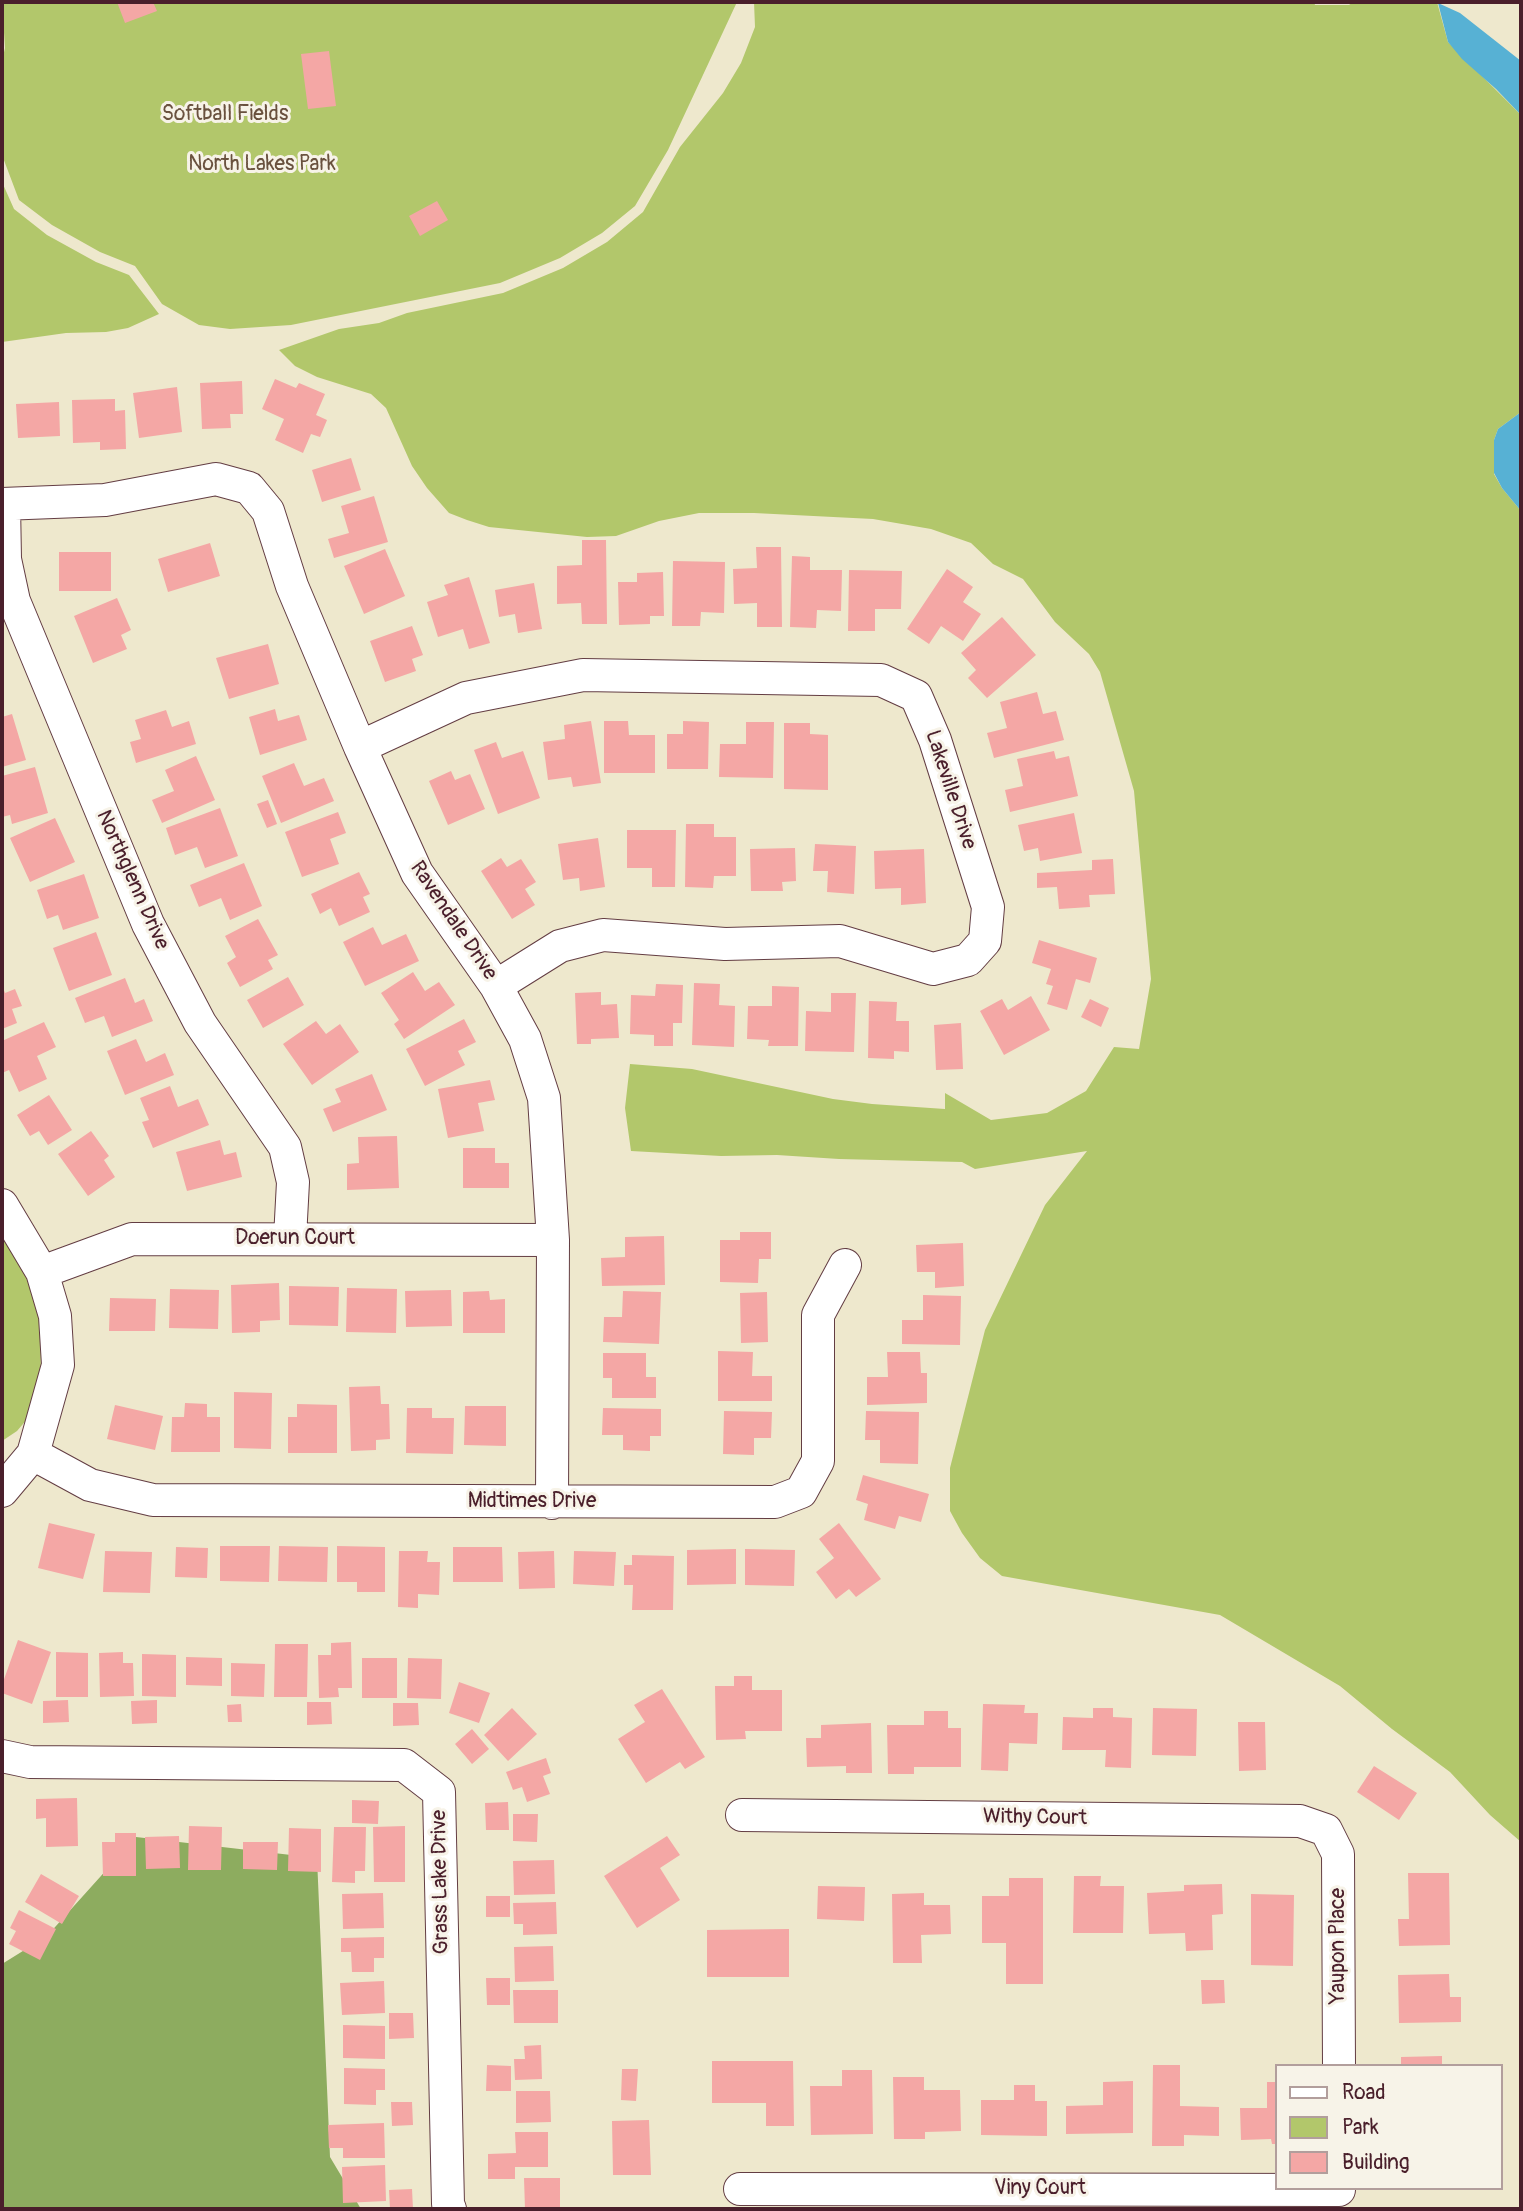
<!DOCTYPE html>
<style>
body{margin:0}
#map{position:relative;width:1523px;height:2211px;overflow:hidden;background:#eee8cd;font-family:Pangolin,sans-serif}
canvas{display:block}
.frame{position:absolute;inset:0;border:4px solid #4a1f2b;pointer-events:none}
.legend{position:absolute;left:1275px;top:2064px;width:228px;height:126px;box-sizing:border-box;background:#f7f3e8;border:2px solid #b29e9c;margin:0;padding:9px 12px;list-style:none;font-size:21px;color:#4a1f2b}
.legend li{display:flex;align-items:center;gap:14px;height:35px}
.legend b{width:35px;border:2px solid #b29e9c}
</style>
<div id="map">
<canvas width="1523" height="2211"></canvas>
<div class="frame"></div>
<ul class="legend">
<li><b style="height:9px;background:#fff"></b>Road</li>
<li><b style="height:19px;background:#b2c76b"></b>Park</li>
<li><b style="height:19px;background:#f4a7a5"></b>Building</li>
</ul>
</div>
<script>
const ctx = document.querySelector('canvas').getContext('2d');
ctx.lineJoin = 'round';
function fill(path, color) { ctx.fillStyle = color; ctx.fill(path, 'evenodd'); }
const poly = rows => new Path2D(rows.map(r => 'M' + r).join(''));
function strokePath(path, color, width, dash) { ctx.strokeStyle = color; ctx.lineWidth = width; ctx.lineCap = dash ? 'butt' : 'round'; ctx.setLineDash(dash || []); ctx.stroke(path); }
function label(font, color, halo, rows, align = 'center') {
  ctx.font = font + ' Pangolin,sans-serif'; ctx.lineWidth = 6; ctx.setLineDash([]); ctx.textBaseline = 'middle'; ctx.strokeStyle = halo; ctx.fillStyle = color; for (const [text, x, y, turn = 0] of rows) {
    ctx.save(); ctx.translate(x, y); ctx.rotate((+turn || 0) * Math.PI / 180); ctx.textAlign = isNaN(turn) ? turn : align; if (halo) ctx.strokeText(text, 0, 0); ctx.fillText(text, 0, 0); ctx.restore();
  }
}
fill(poly([
 [2,2,737,2,668,150,635,206,602,233,560,258,500,283,291,325,230,329,199,325,162,304,135,266,100,252,52,225,19,200,2,155,2,61,5,48],
 [754,2,1314,2,1315,5,1349,5,1353,2,1437,2,1448,42,1521,115,1521,412,1498,429,1494,440,1494,474,1502,488,1521,511,1521,1842,1490,1815,1450,1772,1392,1729,1340,1686,1220,1615,1002,1576,980,1558,962,1533,950,1511,950,1468,985,1330,1045,1205,1087,1151,975,1169,962,1162,839,1159,777,1155,721,1156,631,1151,625,1108,630,1064,692,1069,833,1099,872,1104,945,1109,945,1093,991,1120,1047,1113,1086,1091,1114,1047,1139,1049,1151,979,1134,791,1100,672,1089,654,1055,622,1023,579,993,564,971,543,931,529,873,519,754,513,699,513,659,521,616,536,587,537,489,527,467,520,449,513,427,488,412,466,386,408,371,394,317,377,295,366,279,350,339,329,379,323,407,313,503,293,563,268,607,242,643,212,680,147,723,93,741,63,755,27],
 [2,182,14,209,47,235,96,262,129,275,159,314,128,328,106,332,66,333,2,342],
 [2,1227,32,1278,40,1307,41,1382,34,1411,17,1431,2,1441]
]), '#b2c76b');
fill(poly([
 [136,1837,317,1858,330,2157,361,2209,2,2209,2,1964,47,1936]
]), '#8dac5f');
fill(poly([
 [1438,3,1460,13,1521,61,1521,115,1496,89,1462,59,1448,42],
 [1521,412,1521,511,1502,488,1494,473,1494,440,1498,429]
]), '#57b1d4');
fill(poly([
 [117,2,153,2,157,11,125,23],
 [329,51,336,106,308,109,301,54],
 [437,201,448,220,420,236,409,216],
 [275,379,296,388,299,383,325,394,316,415,327,420,320,437,311,434,303,453,275,440,284,419,262,409],
 [242,381,243,414,230,414,231,428,202,429,200,383],
 [177,387,182,432,139,438,133,393],
 [115,399,115,411,125,410,126,449,100,450,100,442,73,443,72,400],
 [59,402,60,436,18,438,16,404],
 [351,458,361,490,322,502,312,470],
 [374,496,388,542,334,558,328,539,349,533,341,506],
 [582,540,606,540,607,624,582,624,581,603,557,604,557,566,582,565],
 [210,543,220,576,168,592,158,559],
 [756,547,781,547,782,627,757,627,757,603,734,604,733,569,757,568],
 [385,549,405,596,364,614,344,566],
 [59,552,111,552,111,591,59,591],
 [792,556,810,557,810,570,842,570,841,611,817,610,816,628,790,627],
 [673,561,725,562,724,613,701,612,700,626,672,626],
 [947,569,973,587,963,602,981,614,963,641,941,626,929,644,907,629],
 [849,570,902,571,901,609,875,609,875,631,848,631],
 [663,572,664,616,650,616,650,624,619,625,618,582,637,582,637,573],
 [469,577,490,643,469,649,463,629,438,637,427,602,448,595,444,585],
 [534,583,542,629,518,633,515,614,499,617,495,590],
 [117,598,131,630,121,635,127,649,93,663,74,616],
 [1002,617,1036,655,987,698,968,678,976,670,961,653],
 [412,626,423,655,412,659,416,671,385,682,370,641],
 [268,644,279,684,229,699,216,658],
 [1037,692,1043,714,1056,711,1064,740,994,758,987,733,1007,728,1000,702],
 [275,709,278,721,299,715,307,740,260,755,249,717],
 [166,710,172,727,189,721,196,744,136,763,130,742,141,739,135,720],
 [12,714,26,760,2,767,2,717],
 [591,721,601,783,573,787,571,777,548,780,543,742,565,739,564,725],
 [604,721,628,721,629,735,655,735,655,773,604,773],
 [683,721,709,722,708,769,667,769,667,734,683,734],
 [746,722,774,722,773,778,719,777,720,744,746,744],
 [784,723,810,723,810,734,828,735,828,790,784,789],
 [496,742,502,758,523,751,540,798,498,814,474,750],
 [1054,751,1056,759,1069,756,1078,796,1010,812,1005,790,1023,786,1017,759],
 [196,756,215,800,162,823,152,800,174,791,165,770],
 [294,763,304,786,324,778,334,801,281,823,262,776],
 [35,767,48,813,12,824,10,815,2,817,2,776],
 [451,771,455,780,470,774,485,809,448,825,429,781],
 [268,800,277,824,267,828,257,804],
 [220,808,238,856,205,868,197,847,175,855,166,828],
 [338,812,346,833,330,839,339,864,302,877,285,832],
 [1074,813,1082,853,1040,861,1038,848,1024,851,1018,825],
 [55,818,75,862,30,882,10,838],
 [686,824,714,824,714,837,736,837,736,876,714,876,713,888,685,887],
 [627,830,676,830,675,887,652,887,652,868,627,868],
 [598,838,605,887,580,891,579,878,563,880,558,844],
 [815,844,856,846,854,894,827,892,828,871,813,871],
 [795,848,796,881,782,882,783,891,751,891,750,849],
 [924,849,926,903,901,905,901,888,875,889,874,851],
 [501,858,507,867,521,859,536,882,525,889,535,905,512,919,481,871],
 [1113,859,1115,894,1089,895,1090,907,1059,909,1057,887,1037,888,1037,873,1092,870,1092,860],
 [244,863,262,906,230,920,221,898,199,907,190,885],
 [359,872,370,894,363,897,370,912,339,926,331,908,320,914,311,894],
 [84,874,99,918,63,930,58,915,47,919,37,890],
 [258,919,278,955,268,960,273,969,240,987,227,963,236,957,225,936],
 [373,927,382,945,406,934,419,961,365,986,343,942],
 [96,932,112,975,69,991,53,948],
 [1039,940,1097,958,1090,983,1076,979,1067,1010,1047,1004,1053,986,1046,984,1051,969,1032,963],
 [413,972,425,991,439,982,455,1005,404,1039,394,1024,399,1020,381,993],
 [288,977,304,1005,263,1028,247,1000],
 [125,978,135,1003,144,999,153,1021,112,1037,104,1016,85,1023,75,998],
 [694,983,720,984,719,1005,735,1006,734,1047,692,1045],
 [656,984,683,985,682,1023,673,1023,673,1046,654,1046,654,1035,630,1034,631,995,655,996],
 [2,985,5,993,15,989,22,1006,12,1009,17,1023,2,1029],
 [772,986,799,987,798,1046,768,1046,769,1040,747,1039,748,1006,772,1006],
 [601,992,601,1005,617,1004,619,1038,591,1039,591,1044,577,1044,575,993],
 [831,993,856,993,854,1052,805,1051,806,1011,831,1012],
 [1031,996,1050,1030,1004,1055,980,1011,1002,999,1008,1010],
 [1090,999,1109,1008,1101,1027,1081,1017],
 [869,1001,897,1002,896,1021,909,1021,909,1052,894,1051,894,1059,868,1058],
 [464,1019,476,1042,458,1051,465,1065,425,1086,406,1049],
 [316,1021,326,1034,340,1024,359,1052,312,1085,283,1044],
 [44,1022,56,1047,37,1056,47,1079,19,1092,9,1070,2,1073,2,1041],
 [961,1023,963,1069,936,1070,934,1025],
 [136,1039,146,1062,165,1053,174,1075,125,1095,107,1051],
 [372,1074,387,1110,333,1132,323,1109,341,1102,335,1089],
 [490,1080,495,1100,478,1103,484,1131,448,1138,438,1089],
 [170,1086,178,1107,198,1099,209,1125,153,1148,142,1122,149,1120,140,1098],
 [49,1095,72,1130,48,1145,39,1131,30,1136,17,1115],
 [91,1131,109,1156,104,1160,115,1177,88,1196,58,1154],
 [397,1136,399,1188,347,1190,347,1164,359,1163,358,1137],
 [220,1140,224,1155,236,1152,242,1177,187,1191,176,1152],
 [463,1148,495,1148,495,1163,509,1163,509,1188,463,1188],
 [740,1232,771,1232,771,1259,759,1259,758,1283,720,1282,720,1240,740,1240],
 [664,1236,665,1285,602,1286,601,1258,625,1257,625,1237],
 [963,1243,964,1286,935,1288,935,1272,917,1272,916,1245],
 [279,1283,280,1320,260,1321,260,1332,232,1333,231,1285],
 [289,1286,339,1287,338,1326,289,1325],
 [347,1288,397,1289,396,1333,346,1332],
 [170,1289,219,1290,218,1329,169,1328],
 [451,1290,452,1326,406,1327,405,1291],
 [489,1291,490,1300,505,1299,505,1333,463,1333,463,1292],
 [623,1291,661,1292,659,1344,603,1342,604,1317,622,1317],
 [767,1292,768,1342,741,1343,740,1293],
 [923,1295,961,1296,960,1345,902,1344,902,1320,923,1320],
 [110,1298,156,1299,155,1331,109,1331],
 [718,1351,753,1352,752,1376,772,1376,772,1401,718,1401],
 [887,1352,920,1352,921,1373,927,1373,927,1403,867,1405,867,1377,888,1377],
 [603,1353,646,1353,646,1377,656,1377,656,1398,612,1398,612,1378,603,1378],
 [380,1386,381,1404,389,1404,390,1439,376,1440,376,1450,351,1451,349,1387],
 [234,1392,272,1393,271,1449,234,1448],
 [185,1403,207,1404,207,1417,220,1417,220,1452,171,1452,172,1417,184,1417],
 [297,1404,337,1405,337,1453,288,1453,288,1417,297,1417],
 [115,1405,163,1416,155,1450,107,1439],
 [465,1406,506,1406,506,1446,464,1445],
 [407,1408,432,1408,432,1418,454,1418,453,1454,406,1453],
 [603,1408,661,1409,661,1436,650,1436,650,1451,623,1450,623,1435,602,1435],
 [724,1411,772,1412,771,1438,754,1438,754,1455,723,1454],
 [866,1411,919,1412,918,1464,880,1463,880,1440,865,1440],
 [863,1475,929,1494,921,1522,899,1516,895,1529,864,1520,868,1504,856,1500],
 [49,1523,95,1534,83,1579,38,1568],
 [839,1523,881,1579,856,1597,849,1589,836,1599,816,1572,834,1558,819,1539],
 [220,1546,270,1546,269,1582,220,1581],
 [279,1546,328,1547,327,1582,278,1581],
 [337,1546,385,1547,385,1592,357,1592,357,1582,337,1582],
 [176,1547,208,1548,207,1578,175,1577],
 [453,1547,502,1547,503,1582,453,1582],
 [736,1549,736,1584,687,1585,687,1550],
 [745,1549,795,1550,794,1586,745,1585],
 [105,1551,152,1552,150,1593,103,1592],
 [399,1551,428,1551,427,1562,440,1562,439,1595,418,1594,418,1608,398,1607],
 [554,1551,555,1588,519,1589,518,1552],
 [574,1551,616,1552,614,1586,573,1584],
 [632,1555,674,1556,673,1610,632,1610,633,1585,624,1585,624,1565,632,1565],
 [18,1640,51,1652,32,1704,2,1693,2,1685],
 [351,1642,352,1688,338,1688,339,1697,319,1698,318,1655,331,1655,331,1643],
 [275,1644,308,1644,307,1697,274,1697],
 [56,1652,88,1653,88,1697,56,1697],
 [123,1652,123,1663,133,1663,134,1696,100,1697,99,1653],
 [142,1654,176,1655,176,1697,142,1696],
 [186,1657,222,1658,222,1686,186,1685],
 [362,1658,397,1658,397,1698,362,1698],
 [408,1658,442,1659,441,1699,407,1698],
 [231,1663,265,1664,264,1697,231,1696],
 [734,1676,752,1676,752,1690,782,1690,782,1731,745,1731,746,1739,716,1740,715,1686,734,1686],
 [459,1682,490,1693,479,1723,449,1713],
 [662,1689,705,1757,685,1769,680,1762,646,1783,618,1739,645,1722,634,1705],
 [68,1700,69,1722,43,1723,43,1701],
 [157,1700,157,1723,132,1724,131,1701],
 [307,1702,331,1702,332,1724,307,1725],
 [393,1703,418,1703,419,1725,393,1726],
 [241,1704,242,1722,228,1722,227,1705],
 [983,1704,1025,1705,1024,1713,1038,1713,1037,1744,1009,1743,1008,1771,981,1770],
 [512,1708,537,1734,508,1761,484,1735],
 [1093,1708,1113,1708,1113,1717,1132,1718,1131,1768,1105,1767,1106,1750,1062,1750,1063,1717,1093,1718],
 [1153,1708,1197,1709,1196,1756,1152,1755],
 [924,1711,948,1711,948,1728,961,1728,961,1767,914,1767,914,1774,888,1774,887,1725,924,1725],
 [1238,1722,1265,1722,1266,1770,1239,1771],
 [871,1723,872,1773,846,1773,846,1766,807,1767,806,1738,821,1738,821,1725],
 [472,1729,489,1749,472,1764,455,1744],
 [546,1758,551,1773,543,1776,550,1794,527,1802,522,1787,513,1790,506,1772],
 [1374,1766,1417,1793,1399,1820,1357,1792],
 [77,1798,78,1846,46,1847,46,1818,36,1819,36,1799],
 [352,1800,379,1801,378,1824,352,1823],
 [508,1802,509,1830,486,1830,485,1803],
 [513,1814,538,1814,537,1842,513,1841],
 [189,1826,222,1827,221,1870,188,1870],
 [405,1826,405,1882,374,1882,373,1827],
 [334,1827,366,1827,365,1871,355,1871,355,1883,332,1882],
 [289,1828,321,1829,321,1872,288,1871],
 [115,1833,136,1833,136,1876,103,1876,102,1842,115,1842],
 [179,1836,180,1868,146,1869,145,1837],
 [667,1836,680,1855,660,1868,680,1900,637,1928,604,1876],
 [243,1842,278,1842,277,1870,243,1869],
 [554,1860,555,1894,514,1895,513,1861],
 [1408,1873,1449,1873,1450,1945,1399,1946,1398,1919,1409,1919],
 [41,1874,79,1896,62,1924,25,1902],
 [1074,1876,1101,1876,1100,1886,1124,1886,1123,1933,1073,1933],
 [1009,1878,1043,1878,1043,1984,1006,1984,1006,1943,982,1943,982,1896,1009,1896],
 [1222,1884,1223,1914,1212,1915,1213,1950,1186,1951,1185,1933,1149,1934,1147,1893,1184,1891,1184,1885],
 [818,1886,865,1887,864,1921,817,1919],
 [383,1893,384,1928,343,1929,342,1894],
 [924,1893,924,1905,950,1905,951,1934,921,1935,922,1963,893,1963,892,1894],
 [1251,1894,1294,1895,1293,1966,1251,1965],
 [486,1896,510,1896,510,1917,486,1917],
 [556,1902,557,1934,523,1935,523,1924,514,1924,513,1903],
 [19,1910,56,1929,40,1960,9,1944,16,1931,10,1928],
 [789,1929,789,1977,707,1977,707,1930],
 [384,1937,384,1958,374,1958,374,1972,352,1972,351,1952,341,1952,341,1938],
 [553,1946,554,1981,515,1982,514,1947],
 [1449,1974,1450,1997,1461,1997,1461,2022,1399,2023,1398,1975],
 [486,1978,510,1978,510,2005,487,2005],
 [1201,1980,1224,1980,1225,2003,1202,2004],
 [384,1981,385,2013,342,2015,340,1983],
 [513,1990,558,1990,558,2023,514,2023],
 [389,2013,413,2013,414,2038,389,2039],
 [343,2025,385,2026,385,2059,343,2058],
 [541,2045,542,2079,515,2080,514,2059,525,2059,524,2046],
 [1442,2056,1442,2066,1401,2066,1401,2057],
 [712,2061,793,2061,794,2126,766,2126,766,2103,712,2103],
 [487,2065,511,2066,511,2091,486,2091],
 [1153,2065,1180,2065,1180,2106,1219,2107,1219,2136,1184,2135,1184,2146,1152,2146],
 [344,2068,385,2069,385,2090,376,2090,376,2105,344,2104],
 [622,2069,638,2069,636,2101,621,2100],
 [842,2070,872,2070,873,2134,811,2135,810,2086,842,2086],
 [893,2077,924,2077,924,2090,960,2090,961,2131,925,2132,925,2139,894,2139],
 [1133,2081,1133,2133,1066,2134,1066,2106,1103,2105,1103,2082],
 [1267,2082,1276,2082,1276,2144,1272,2144,1271,2139,1241,2140,1240,2108,1267,2108],
 [1014,2085,1035,2085,1035,2101,1047,2101,1047,2136,981,2135,981,2100,1014,2100],
 [516,2091,550,2091,551,2122,516,2123],
 [391,2102,412,2102,413,2125,392,2126],
 [649,2120,651,2175,613,2175,612,2121],
 [384,2123,385,2158,343,2158,343,2148,329,2148,328,2125],
 [515,2132,548,2132,548,2167,515,2167,515,2179,488,2179,488,2154,516,2153],
 [385,2165,386,2201,343,2203,342,2167],
 [524,2178,560,2178,560,2209,525,2209],
 [412,2189,413,2209,390,2209,389,2190]
]), '#f4a7a5');
const minor = poly([
 [2,504,105,500,216,479,249,488,268,511,292,586,360,747,417,873,496,986,525,1039,544,1098,553,1240,552,1503],
 [4,504,5,559,14,601,148,924,200,1023,285,1147,293,1182,290,1238],
 [360,747,466,698,583,675,881,680,916,696,935,740,988,907,985,941,968,960,933,969,840,941,725,944,603,935,560,946,496,986],
 [2,1205,42,1272,55,1316,58,1365,33,1454,2,1491],
 [42,1272,132,1239,553,1240],
 [33,1454,90,1485,153,1500,775,1502,801,1492,818,1461,818,1315,845,1265],
 [2,1756,30,1762,404,1765,439,1792,448,2204,450,2209],
 [742,1815,1300,1821,1326,1830,1338,1854,1339,2066],
 [740,2189,1339,2190]
]);
strokePath(minor, '#633d43', 34);
strokePath(minor, '#fff', 32);
label('21px', '#69513e', '#f7f3e8', [
 ["Softball Fields",225,115],
 ["North Lakes Park",262,165]
]);
label('21px', '#4a1f2b', '#f7f3e8', [
 ["Lakeville Drive",950,790,72],
 ["Northglenn Drive",132,880,66],
 ["Ravendale Drive",453,921,56],
 ["Doerun Court",295,1239],
 ["Midtimes Drive",532,1502],
 ["Withy Court",1035,1818,1],
 ["Grass Lake Drive",441,1882,-91],
 ["Yaupon Place",1339,1946,-90],
 ["Viny Court",1040,2189]
]);
</script>
